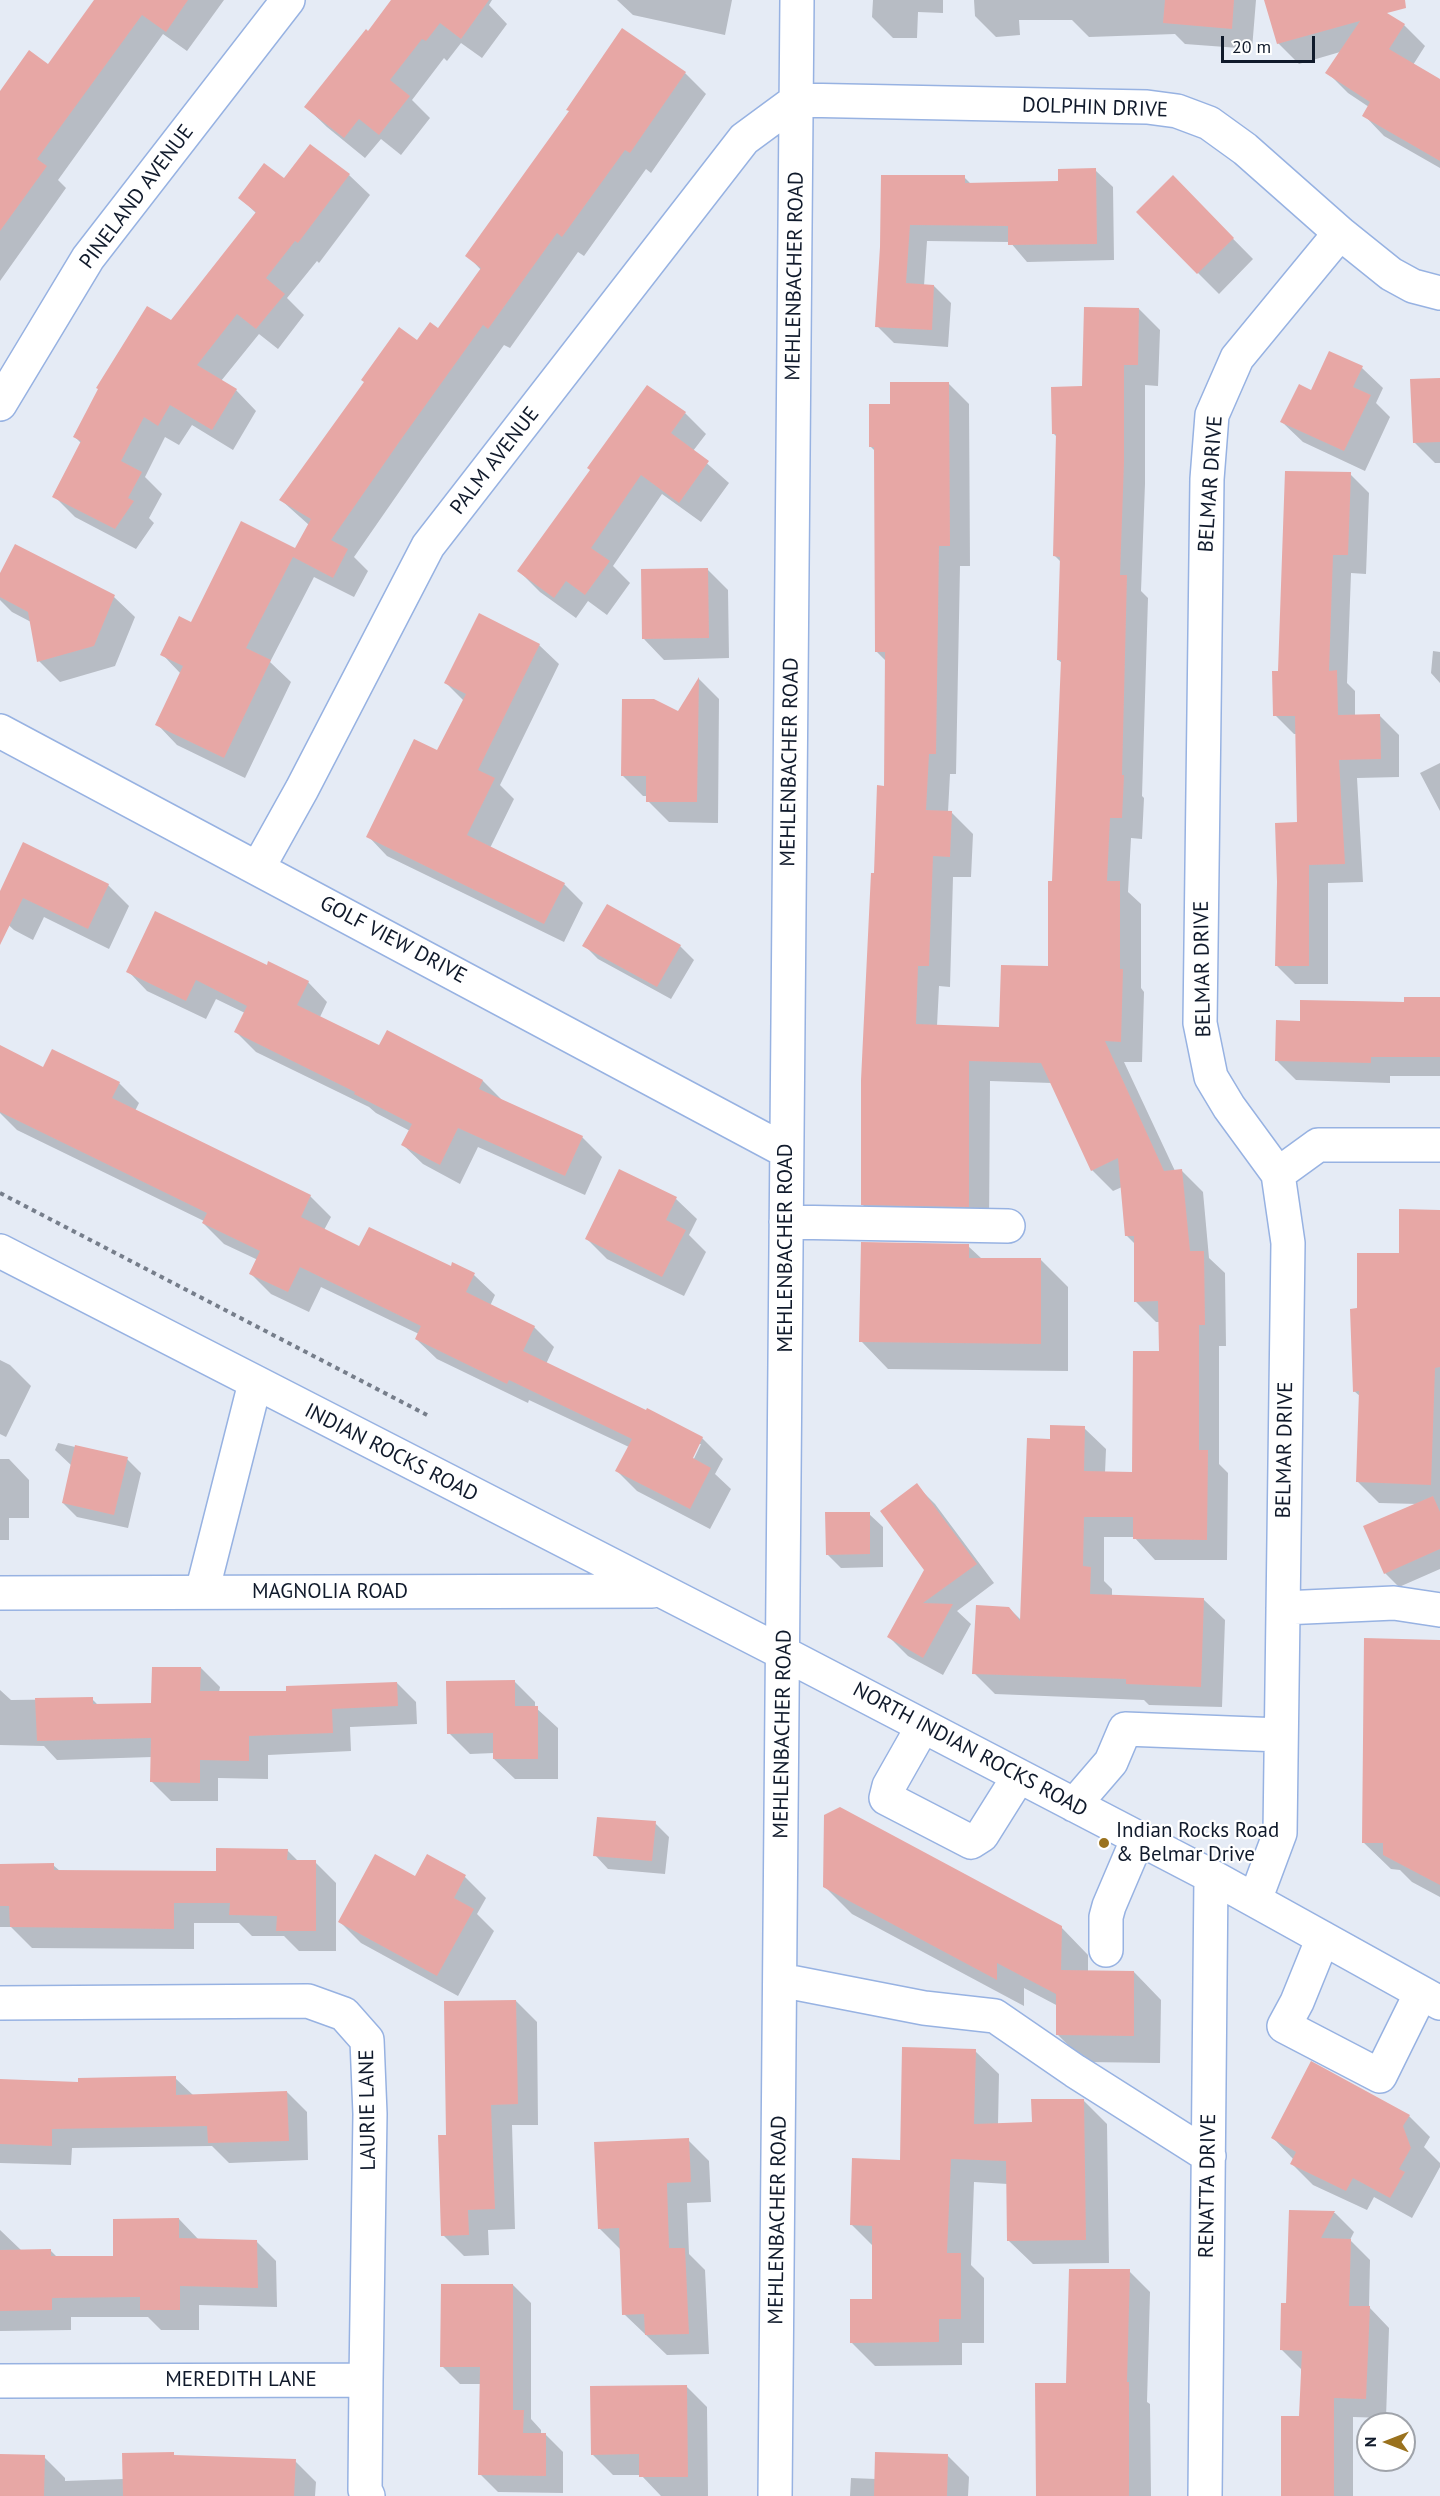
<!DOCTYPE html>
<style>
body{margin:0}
#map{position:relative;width:1440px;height:2496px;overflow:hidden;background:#e5ebf5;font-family:"PT Sans",sans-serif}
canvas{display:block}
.north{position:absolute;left:1356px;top:2412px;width:60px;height:60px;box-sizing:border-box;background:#fff;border:2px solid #9fa3aa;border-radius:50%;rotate:270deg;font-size:16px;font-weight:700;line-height:24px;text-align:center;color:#101a2b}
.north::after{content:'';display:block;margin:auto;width:21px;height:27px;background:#9a721e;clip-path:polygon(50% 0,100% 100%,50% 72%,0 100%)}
.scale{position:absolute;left:1221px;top:36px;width:94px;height:27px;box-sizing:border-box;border:3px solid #101a2b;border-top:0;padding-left:8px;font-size:18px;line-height:21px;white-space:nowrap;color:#101a2b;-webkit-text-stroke:4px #fff;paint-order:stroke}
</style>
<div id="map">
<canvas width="1440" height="2496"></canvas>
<div class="north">N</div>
<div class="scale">20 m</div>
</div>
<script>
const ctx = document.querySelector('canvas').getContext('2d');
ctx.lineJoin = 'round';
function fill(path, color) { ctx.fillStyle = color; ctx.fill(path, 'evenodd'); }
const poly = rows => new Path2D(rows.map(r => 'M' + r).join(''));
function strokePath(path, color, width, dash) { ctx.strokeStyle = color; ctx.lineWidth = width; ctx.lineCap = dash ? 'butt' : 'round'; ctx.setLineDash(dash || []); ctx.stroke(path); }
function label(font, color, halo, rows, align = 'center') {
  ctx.font = font + ' "PT Sans",sans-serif'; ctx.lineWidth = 4.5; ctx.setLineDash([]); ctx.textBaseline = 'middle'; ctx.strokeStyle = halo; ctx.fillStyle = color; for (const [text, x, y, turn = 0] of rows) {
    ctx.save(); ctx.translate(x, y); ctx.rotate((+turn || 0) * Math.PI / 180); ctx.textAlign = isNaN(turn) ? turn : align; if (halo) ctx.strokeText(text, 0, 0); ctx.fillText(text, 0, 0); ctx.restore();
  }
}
fill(poly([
 [114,0,224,0,187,51,163,34,58,180,66,188,0,281,0,97,49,66],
 [393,0,492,0,489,5,507,24,482,58,461,43,447,61,444,58,412,100,430,118,401,155,381,139,365,158,327,127,306,107,368,34],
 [617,0,732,0,725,35,633,15],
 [873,0,943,0,943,13,918,12,917,38,893,38,872,17],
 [974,0,1256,0,1252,49,1185,44,1175,34,1089,37,1072,20,1019,20,1020,35,996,37,975,16],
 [1292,0,1365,0,1404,25,1425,46,1413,65,1440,81,1440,168,1384,136,1364,115,1369,107,1348,93,1327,72,1340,52,1299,64,1278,43],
 [685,73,706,94,651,173,646,169,584,256,578,252,510,348,504,345,422,459,354,557,368,571,354,597,314,577,270,662,291,682,245,778,177,745,157,724,181,674,162,654,192,624,295,550,309,525,281,500,418,342,438,330,481,270,467,255],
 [1095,170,1113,187,1114,260,1027,262,1010,242,927,241,924,286,934,286,951,303,948,347,894,343,877,326,882,247,964,177,971,184,1059,182],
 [349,175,370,195,319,263,317,261,287,298,304,315,278,349,259,334,221,381,236,390,256,411,233,450,192,425,179,445,165,437,145,477,162,494,149,518,154,523,136,549,75,517,54,496,81,443,75,437,171,322,257,214,240,198,284,180],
 [1173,178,1253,259,1219,294,1138,213],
 [1139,309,1160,330,1158,386,1145,385,1145,484,1141,591,1148,598,1142,796,1144,798,1142,839,1131,838,1128,892,1141,904,1141,988,1144,992,1142,1062,1124,1062,1175,1171,1182,1171,1203,1192,1209,1258,1225,1273,1226,1346,1219,1346,1219,1464,1228,1473,1227,1560,1155,1560,1134,1537,1104,1537,1104,1581,1112,1589,1112,1596,1203,1599,1225,1620,1222,1707,1149,1705,1144,1700,995,1694,974,1673,1009,1608,1022,1621,1051,1441,1084,1428,1106,1449,1105,1473,1133,1474,1160,1353,1160,1322,1156,1322,1135,1301,1135,1244,1127,1236,1122,1187,1113,1191,1092,1170,1052,1083,990,1081,989,1227,883,1225,862,1204,876,875,885,787,886,661,876,651,876,452,870,446,891,405,948,383,969,404,970,566,960,566,956,774,950,774,948,812,951,812,973,834,971,877,953,877,950,987,939,986,937,1026,1000,1029,1050,968,1062,663,1058,660,1062,563,1055,556,1057,437,1053,433],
 [1330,353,1362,368,1383,388,1376,403,1390,417,1365,471,1303,442,1282,422,1311,392],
 [1440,380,1440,463,1435,463,1414,442],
 [685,413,706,434,693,451,729,483,701,522,662,494,613,566,630,583,607,615,588,601,576,618,540,592,519,571],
 [1350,474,1369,493,1366,574,1351,573,1347,683,1355,691,1355,716,1380,716,1399,735,1399,777,1357,778,1363,882,1328,883,1328,984,1295,984,1277,966,1298,824,1297,734,1294,734,1275,715,1279,673],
 [707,569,728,590,729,658,664,660,644,639],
 [0,576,114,597,135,617,115,666,60,682,39,661,31,622,12,612,0,600],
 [539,645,559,664,500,785,514,799,490,848,564,884,583,903,564,942,387,856,368,836,438,752,464,701,446,683],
 [1433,651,1440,652,1440,683,1431,673],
 [699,679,719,699,718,823,669,822,648,801,648,796,643,796,622,775,679,713],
 [1440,763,1440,811,1420,773],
 [24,844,108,885,129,906,109,949,44,917,33,940,14,930,0,917,0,894],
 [584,945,680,946,694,960,671,999,598,959],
 [267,967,308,982,327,1002,320,1017,380,1047,483,1081,503,1101,582,1137,602,1157,585,1195,478,1147,460,1184,423,1164,403,1145,410,1131,376,1113,369,1107,256,1052,236,1032,245,1013,216,999,206,1019,147,991,128,971],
 [1440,999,1440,1076,1390,1076,1390,1083,1296,1080,1277,1061,1302,1022],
 [0,1047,44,1069,119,1083,139,1103,135,1111,310,1196,331,1217,324,1230,360,1248,451,1268,453,1264,474,1275,495,1295,490,1306,534,1327,554,1347,546,1364,702,1438,723,1459,715,1474,731,1489,710,1529,637,1491,617,1471,629,1447,529,1400,528,1403,437,1359,416,1339,419,1334,321,1287,309,1312,271,1294,251,1274,258,1260,224,1244,203,1223,204,1221,17,1130,0,1113],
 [698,1444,701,1444,691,1465,688,1464],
 [676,1199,697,1219,689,1235,706,1252,684,1296,607,1259,586,1238],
 [1440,1211,1440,1569,1399,1587,1385,1573,1418,1504,1379,1503,1358,1482,1361,1397,1354,1391,1359,1310,1401,1254],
 [968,1246,982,1259,1041,1260,1068,1287,1068,1371,888,1369,861,1341],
 [0,1360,10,1365,31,1386,6,1437,0,1434],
 [58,1443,127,1459,141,1473,128,1528,77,1517,63,1503,72,1466,55,1450],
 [0,1459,9,1459,29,1480,29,1518,9,1518,9,1540,0,1540],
 [916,1485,935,1504,994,1583,957,1611,971,1624,943,1675,908,1656,889,1637,926,1570],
 [869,1514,883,1527,883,1567,841,1568,827,1554],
 [1440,1641,1440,1897,1412,1882,1400,1870,1391,1869,1363,1842],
 [201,1668,220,1687,219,1692,287,1693,397,1683,416,1702,417,1724,350,1727,351,1751,268,1755,268,1779,218,1778,218,1801,171,1801,152,1782,152,1757,57,1760,44,1746,0,1745,0,1690,11,1700,92,1699,99,1706,153,1705],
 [514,1681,535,1702,535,1707,558,1728,558,1779,515,1779,494,1759,494,1753,470,1754,449,1733],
 [655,1823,669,1837,665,1874,608,1869,595,1855],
 [287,1850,299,1862,315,1862,336,1883,336,1951,299,1951,284,1936,252,1936,239,1923,194,1923,194,1949,32,1948,11,1927,0,1927,0,1866,53,1865,60,1871,218,1873],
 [428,1856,465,1877,486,1898,477,1914,494,1931,458,1996,361,1943,340,1922,415,1878],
 [824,1886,1061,1927,1088,1955,1088,1972,1134,1972,1161,2000,1160,2063,1085,2062,1058,2035,1058,2006,1024,1988,1024,2006,852,1914],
 [516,2001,537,2022,538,2125,512,2125,515,2229,488,2230,489,2255,464,2256,443,2235,448,2136],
 [975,2051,999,2074,998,2125,1033,2124,1083,2100,1107,2124,1109,2263,1033,2264,1009,2241,1008,2184,974,2182,971,2265,984,2278,984,2343,962,2343,962,2365,875,2366,851,2342,873,2300,873,2246,851,2224,901,2161],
 [175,2078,194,2096,287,2092,307,2112,308,2160,229,2163,212,2146,72,2148,71,2165,0,2163,0,2081,80,2084],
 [1409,2116,1430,2137,1424,2147,1440,2163,1440,2167,1412,2218,1374,2197,1367,2210,1313,2185,1292,2164,1294,2160,1273,2138],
 [688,2140,709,2161,711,2202,687,2203,689,2254,705,2270,709,2354,667,2355,624,2314,620,2249,599,2228],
 [1290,2211,1335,2213,1354,2232,1350,2240,1370,2260,1369,2307,1389,2328,1386,2418,1353,2417,1353,2496,1282,2496,1301,2418,1301,2369,1281,2349,1287,2305],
 [179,2219,199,2240,256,2241,276,2261,277,2307,199,2305,199,2330,161,2330,148,2317,71,2317,71,2330,0,2331,0,2230,22,2251,50,2250,57,2257,115,2257],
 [1129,2271,1150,2292,1147,2402,1150,2404,1151,2496,1038,2496,1067,2384],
 [513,2285,531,2303,531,2419,541,2430,541,2434,545,2434,563,2452,563,2493,498,2492,480,2474,481,2384,460,2384,442,2366],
 [686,2386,707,2407,708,2496,661,2496,641,2475,613,2475,592,2454],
 [0,2455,44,2457,65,2478,65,2481,124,2479,175,2456,295,2461,316,2482,315,2496,0,2496],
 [948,2456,969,2477,968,2496,850,2496,851,2478,876,2479]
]), '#0003');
fill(poly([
 [94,0,188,0,166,32,142,15,37,159,47,166,0,231,0,91,29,50,48,64],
 [391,0,489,0,461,39,440,23,426,41,422,39,390,80,410,96,379,135,359,119,344,138,304,107,366,29,368,31],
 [1165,0,1234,0,1232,29,1163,23],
 [1264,0,1405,0,1406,8,1387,13,1405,24,1389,49,1440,79,1440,161,1362,116,1370,102,1325,73,1360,21,1277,44],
 [622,28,686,72,630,153,625,150,562,237,557,233,488,329,483,325,402,438,331,540,348,549,333,578,293,557,246,648,271,660,224,758,155,725,183,666,160,655,179,616,191,622,241,521,295,548,311,519,279,500,364,382,361,380,399,327,417,340,430,322,438,328,481,268,465,256,569,111,566,110],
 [310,144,350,174,298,243,295,241,266,278,285,294,256,329,237,314,197,365,237,389,212,430,170,405,158,426,144,417,121,461,142,472,128,498,134,501,115,529,52,497,81,441,73,437,98,389,96,388,147,306,171,320,256,212,238,198,264,163,284,178],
 [1096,168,1097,244,1008,245,1008,226,910,225,906,283,934,285,932,330,875,327,880,247,881,175,965,175,965,183,1058,181,1058,169],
 [1173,175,1234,238,1197,274,1136,212],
 [1084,307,1139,308,1138,365,1124,365,1124,462,1120,575,1127,575,1122,775,1124,775,1122,818,1110,818,1107,881,1120,881,1120,969,1123,969,1121,1042,1105,1041,1164,1171,1182,1169,1190,1251,1204,1251,1205,1325,1199,1325,1199,1450,1208,1450,1207,1540,1133,1539,1133,1517,1084,1517,1083,1566,1091,1567,1090,1594,1204,1598,1201,1687,1126,1684,1126,1679,972,1674,976,1605,1009,1607,1020,1621,1027,1438,1050,1439,1050,1425,1085,1426,1084,1471,1132,1472,1133,1351,1159,1351,1158,1301,1134,1302,1134,1236,1125,1236,1118,1158,1091,1171,1041,1063,969,1061,969,1207,861,1205,861,1080,871,873,874,873,877,785,884,786,885,652,875,652,874,447,869,447,869,404,890,404,890,382,949,382,950,546,939,546,936,754,929,754,926,810,952,811,950,857,933,856,929,966,918,966,916,1024,999,1027,1001,965,1048,966,1048,881,1052,881,1061,660,1057,660,1060,557,1053,556,1056,434,1052,434,1051,387,1082,386],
 [1329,351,1363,366,1353,387,1371,395,1344,451,1280,422,1299,384,1311,390],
 [1440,378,1440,442,1413,443,1410,379],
 [647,385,686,412,671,433,709,461,679,503,641,475,591,548,610,561,585,595,566,581,554,598,517,571,590,470,587,468],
 [1285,471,1351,472,1348,555,1333,555,1329,671,1337,670,1338,715,1380,714,1381,759,1339,760,1345,864,1309,865,1309,966,1275,966,1277,882,1275,823,1297,822,1295,716,1273,716,1272,671,1278,671],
 [15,544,115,595,94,646,37,662,28,612,0,597,0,573],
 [708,568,709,638,642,639,641,569],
 [479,613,540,644,478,770,495,778,467,835,565,883,544,924,366,837,414,739,437,750,466,694,444,683],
 [699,677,697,802,646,802,646,776,621,776,622,699,654,699,678,711],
 [23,842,109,884,88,929,23,898,0,945,0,891],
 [607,904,681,945,657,987,582,946],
 [155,911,267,965,268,961,309,981,297,1005,379,1045,387,1030,483,1080,479,1089,583,1136,565,1176,458,1128,440,1165,401,1145,412,1124,354,1094,355,1092,234,1032,247,1006,196,980,186,1001,126,972],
 [1404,997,1440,997,1440,1057,1371,1057,1371,1063,1275,1061,1276,1020,1300,1021,1300,1000,1404,1002],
 [0,1045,43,1067,52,1049,120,1082,112,1098,311,1195,301,1217,359,1246,369,1227,451,1266,452,1262,475,1273,466,1292,535,1326,523,1351,646,1410,647,1408,703,1437,693,1458,711,1468,690,1509,615,1471,632,1439,509,1380,507,1384,415,1339,421,1326,300,1267,288,1292,249,1274,260,1251,202,1223,207,1213,0,1112],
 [619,1169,677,1197,666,1220,686,1230,662,1277,585,1239],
 [1399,1209,1440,1210,1440,1367,1435,1368,1431,1485,1356,1482,1359,1391,1353,1392,1350,1309,1357,1308,1357,1253,1399,1253],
 [861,1242,969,1244,969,1258,1041,1258,1041,1344,859,1342],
 [75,1445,128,1457,114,1515,62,1503],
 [917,1483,977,1564,923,1603,953,1604,923,1658,887,1637,924,1570,880,1511],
 [1433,1496,1440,1512,1440,1549,1384,1574,1363,1526],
 [825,1512,870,1512,870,1554,826,1555],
 [1364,1638,1440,1640,1440,1885,1383,1855,1383,1843,1362,1843],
 [152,1667,201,1667,200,1691,286,1691,286,1686,397,1682,398,1706,332,1709,333,1733,249,1736,249,1761,200,1760,200,1783,150,1782,151,1738,37,1741,35,1698,93,1697,93,1704,151,1703],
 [515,1680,515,1706,538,1706,538,1759,493,1759,493,1733,447,1734,446,1681],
 [840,1807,1062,1926,1061,1970,1134,1971,1134,2036,1056,2035,1056,1994,997,1963,997,1980,823,1887,824,1815],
 [597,1817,656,1821,652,1861,593,1856],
 [216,1848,288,1849,287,1860,316,1860,316,1931,276,1931,277,1916,229,1915,230,1903,174,1903,174,1929,10,1927,9,1906,0,1906,0,1864,54,1863,54,1870,216,1871],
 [375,1854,415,1876,427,1854,466,1875,454,1898,474,1909,437,1976,338,1922],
 [516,2000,518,2104,491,2105,495,2209,468,2210,469,2235,441,2236,438,2135,446,2135,444,2001],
 [902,2047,976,2049,974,2124,1032,2122,1031,2099,1084,2099,1086,2240,1007,2241,1006,2161,951,2159,947,2253,961,2253,961,2319,939,2319,939,2342,850,2343,850,2299,872,2299,872,2226,850,2225,852,2158,900,2160],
 [1311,2061,1410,2115,1403,2126,1411,2148,1399,2169,1405,2172,1390,2198,1353,2178,1346,2191,1290,2164,1296,2152,1271,2138],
 [176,2076,176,2095,287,2091,289,2141,208,2143,207,2126,52,2129,52,2146,0,2144,0,2079,78,2082,78,2078],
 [689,2138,691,2182,667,2183,669,2248,685,2248,689,2334,645,2335,644,2314,622,2315,619,2228,598,2229,594,2142],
 [1289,2210,1335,2211,1321,2238,1351,2239,1349,2306,1370,2306,1366,2399,1334,2398,1334,2496,1281,2496,1281,2416,1299,2416,1302,2351,1280,2350,1281,2303,1286,2303],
 [179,2218,179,2238,257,2240,258,2288,180,2286,180,2310,140,2310,140,2297,52,2298,52,2310,0,2311,0,2250,51,2249,51,2256,113,2256,113,2219],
 [1069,2269,1130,2269,1127,2382,1129,2382,1129,2496,1036,2496,1035,2383,1066,2383],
 [441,2284,513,2284,513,2410,524,2410,523,2433,546,2433,546,2476,478,2475,480,2367,440,2367],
 [687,2385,688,2477,639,2477,639,2454,591,2455,590,2386],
 [174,2452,174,2455,296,2459,294,2496,123,2496,122,2453],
 [875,2452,948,2454,947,2496,874,2496],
 [0,2454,45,2455,44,2496,0,2496]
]), '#e7a7a5');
const minor = poly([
 [0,404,88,258,288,0],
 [0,731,786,1151],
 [258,868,302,789,428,546,744,139,797,100,1147,107,1177,111,1209,123,1245,149,1340,233,1391,274,1413,286,1440,293],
 [1278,1174,1318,1145,1440,1145],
 [786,1222,1008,1226],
 [0,1251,783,1653,1211,1876,1440,2003],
 [202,1592,255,1383],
 [0,1593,652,1591],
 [1283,1608,1394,1603,1440,1610],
 [923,1726,889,1786,886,1798,971,1842,982,1835,1019,1776],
 [1074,1805,1111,1762,1125,1729,1281,1735],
 [1255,1900,1280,1833,1288,1243,1278,1174,1229,1107,1211,1077,1200,1023,1207,479,1212,415,1237,358,1340,233],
 [1323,1938,1297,2002,1284,2026,1380,2076,1421,1993],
 [1106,1950,1106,1917,1109,1906,1138,1838],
 [780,1980,924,2008,995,2016,1075,2071,1209,2156],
 [0,2003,308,2001,344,2014,367,2040,370,2114,366,2380,365,2490,368,2496],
 [0,2381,366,2380],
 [775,2496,797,0],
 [1205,2496,1211,1876]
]);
strokePath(minor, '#97b2e2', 36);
strokePath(poly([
 [0,1193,427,1415]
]), '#767e8b', 4, [4.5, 4.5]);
strokePath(minor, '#fff', 33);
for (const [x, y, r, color] of [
 [1104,1843,6,"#9a721e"]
]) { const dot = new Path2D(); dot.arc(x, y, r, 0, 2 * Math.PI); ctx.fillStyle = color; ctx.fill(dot); strokePath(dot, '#fff', 2); }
label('21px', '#101a2b', '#fff', [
 ["DOLPHIN DRIVE",1095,108,2],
 ["PINELAND AVENUE",137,197,-53],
 ["MEHLENBACHER ROAD",795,276,-89],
 ["PALM AVENUE",495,461,-52],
 ["BELMAR DRIVE",1211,484,-86],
 ["MEHLENBACHER ROAD",790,762,-89],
 ["GOLF VIEW DRIVE",393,940,28],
 ["BELMAR DRIVE",1203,969,-91],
 ["MEHLENBACHER ROAD",786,1248,-90],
 ["BELMAR DRIVE",1285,1450,-89],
 ["INDIAN ROCKS ROAD",391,1453,27],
 ["MAGNOLIA ROAD",330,1592],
 ["MEHLENBACHER ROAD",783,1734,-89],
 ["NORTH INDIAN ROCKS ROAD",970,1750,28],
 ["LAURIE LANE",368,2110,-91],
 ["RENATTA DRIVE",1208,2186,-89],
 ["MEHLENBACHER ROAD",778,2220,-89],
 ["MEREDITH LANE",241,2380]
]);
label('21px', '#101a2b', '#fff', [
 ["Indian Rocks Road",1116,1831],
 ["& Belmar Drive",1116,1855]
], 'left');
</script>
